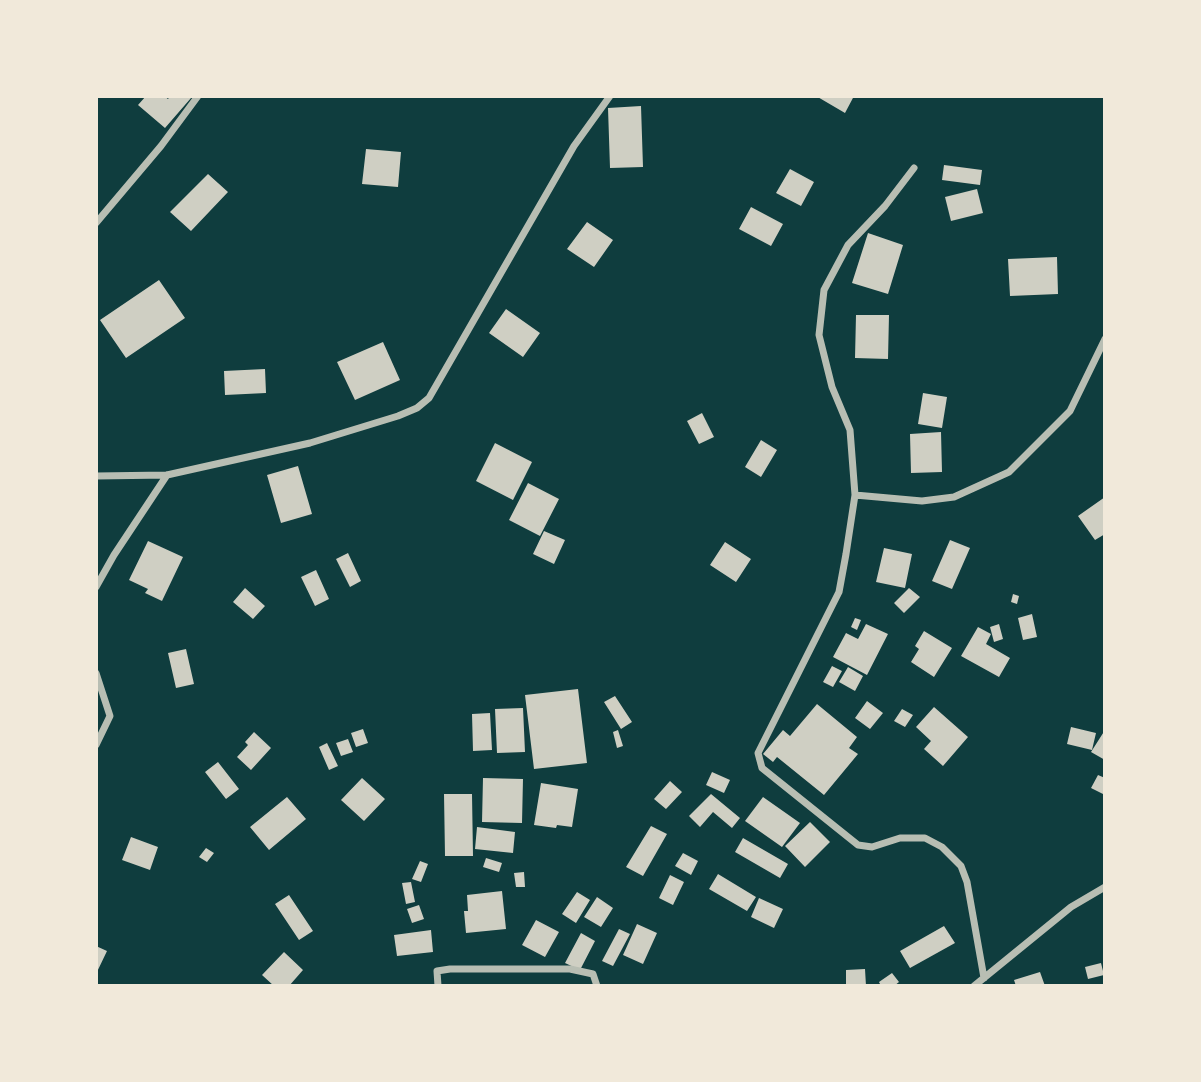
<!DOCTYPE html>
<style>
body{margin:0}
#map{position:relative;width:1201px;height:1082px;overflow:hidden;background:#0f3d3e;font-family:"Fira Sans Condensed",sans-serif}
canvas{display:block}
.frame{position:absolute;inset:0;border:98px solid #f1e9da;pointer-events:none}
</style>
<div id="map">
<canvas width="1201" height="1082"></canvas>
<div class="frame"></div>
</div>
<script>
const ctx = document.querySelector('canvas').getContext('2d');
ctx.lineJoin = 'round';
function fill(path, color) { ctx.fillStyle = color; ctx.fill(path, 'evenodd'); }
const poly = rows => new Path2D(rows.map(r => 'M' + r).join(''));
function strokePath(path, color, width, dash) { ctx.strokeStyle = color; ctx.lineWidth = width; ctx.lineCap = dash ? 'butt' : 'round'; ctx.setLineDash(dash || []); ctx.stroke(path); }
fill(poly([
 [146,96,164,96,168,99,170,96,191,98,165,128,138,105],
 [816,96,854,96,845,113],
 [641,106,643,167,610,168,608,108],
 [366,149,401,152,398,187,362,184],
 [944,165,982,170,980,185,942,180],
 [790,169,814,182,801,206,776,193],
 [208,174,228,192,191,231,170,212],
 [977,189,983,213,951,221,945,197],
 [751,207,783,224,771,246,739,229],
 [587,222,613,240,594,267,567,249],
 [868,233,903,245,888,294,852,283],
 [1057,257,1058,294,1010,296,1008,259],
 [159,280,185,318,126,358,100,320],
 [506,309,540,333,523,357,489,333],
 [856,315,889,315,888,359,855,358],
 [383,342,400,380,355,400,337,362],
 [265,369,266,393,225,395,224,371],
 [923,393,947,397,942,428,918,424],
 [702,413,714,437,699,444,687,421],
 [941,432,942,472,911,473,910,434],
 [761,440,777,450,761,477,745,467],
 [495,443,532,462,513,500,476,481],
 [298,466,312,514,281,523,267,475],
 [528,483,559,499,540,536,509,520],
 [1105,497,1105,534,1095,540,1078,516],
 [544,531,565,540,554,564,533,554],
 [950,540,970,548,952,589,932,581],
 [148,541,183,557,162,601,145,593,148,589,129,580],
 [725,542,751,559,736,582,710,565],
 [884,548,912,554,905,588,876,582],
 [348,553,361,581,350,587,336,559],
 [316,570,329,599,315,606,301,577],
 [245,588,265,606,253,619,233,602],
 [909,588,920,597,904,613,894,603],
 [1013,594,1019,596,1017,604,1011,602],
 [1032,614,1037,637,1023,640,1018,618],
 [855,618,861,620,857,630,851,627],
 [866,624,888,634,867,675,833,657,846,633,858,639],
 [999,624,1003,639,994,642,990,627],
 [978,627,991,634,986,644,1010,658,999,677,961,656],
 [924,631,952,648,934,677,911,662,919,649,915,646],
 [186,649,194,684,176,688,168,653],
 [832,666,842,671,833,687,823,682],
 [848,667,863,676,855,691,839,682],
 [578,689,587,763,534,769,525,695],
 [615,696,632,722,621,729,604,702],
 [867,701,883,713,870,729,855,718],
 [817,704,857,737,849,748,858,754,824,795,777,757,773,762,763,754,783,730,790,736],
 [934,707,968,737,943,766,924,749,931,741,916,727],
 [523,708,525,752,497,753,495,709],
 [902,709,913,715,905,727,894,721],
 [490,713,492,750,473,751,472,714],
 [1071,727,1096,733,1092,750,1067,744],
 [363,729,368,743,356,747,351,733],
 [618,730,623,746,617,748,613,732],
 [1105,730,1105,760,1091,752],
 [254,732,271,748,251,770,237,757,248,745,245,742],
 [348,739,353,752,341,756,336,743],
 [327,743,338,766,329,770,319,747],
 [218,762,239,789,226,799,205,772],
 [712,772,730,780,724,793,706,785],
 [1098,775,1105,778,1105,795,1091,788],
 [362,778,385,799,364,821,341,800],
 [483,778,523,779,522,823,482,822],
 [670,781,682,792,666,809,654,799],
 [541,783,578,789,572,827,557,825,556,828,534,825],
 [444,794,472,794,473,856,445,856],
 [711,794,740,818,732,828,713,812,700,827,689,816],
 [287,797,306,819,269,850,250,827],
 [763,797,800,823,782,847,745,821],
 [810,822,830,842,805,867,785,846],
 [651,826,667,834,643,876,626,867],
 [477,827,515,832,513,853,475,849],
 [131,837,158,847,150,870,122,860],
 [743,838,788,864,780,878,735,852],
 [206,848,214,853,207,862,199,857],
 [683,853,698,861,691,875,675,866],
 [486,858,502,863,499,872,483,867],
 [420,861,428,864,421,882,412,879],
 [524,872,525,887,516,887,514,873],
 [718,874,756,897,747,911,709,889],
 [670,875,684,882,673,905,659,898],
 [411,882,415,902,406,904,402,883],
 [502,891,506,929,466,933,464,911,468,911,467,895],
 [577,892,590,900,576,923,562,914],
 [289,895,313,931,299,940,275,904],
 [597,897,613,908,601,927,584,917],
 [759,898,783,909,774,928,751,917],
 [419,905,424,919,412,923,407,909],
 [536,920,559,932,545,957,522,945],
 [637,924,657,933,643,964,623,955],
 [944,926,955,943,910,968,900,951],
 [619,929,630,934,613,966,602,961],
 [431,930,433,952,397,956,394,935],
 [581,933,595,941,580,970,565,963],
 [96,946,107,951,96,974],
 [284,952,303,970,289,986,274,986,262,975],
 [1101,963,1104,975,1088,979,1085,967],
 [865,969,866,986,846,986,846,970],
 [1040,972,1045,986,1016,986,1014,980],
 [892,973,899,982,894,986,881,986,879,982]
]), '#cfcfc3');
strokePath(poly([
 [914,168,885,206,848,245,824,290,819,335,832,387,850,430,855,495,846,554,839,592,758,753,762,768,858,845,872,847,900,838,925,838,942,847,961,866,967,882,984,978],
 [96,223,161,146,198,96],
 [96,476,167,475,310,443,398,416,417,408,429,398,574,146,610,96],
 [855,495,922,501,954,497,1009,472,1070,411,1105,339],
 [96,587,114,555,167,475],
 [96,673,110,716,96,745],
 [438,986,437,971,450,969,570,969,593,974,597,986],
 [974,986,1071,907,1105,887]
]), '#b8beb3', 7);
</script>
